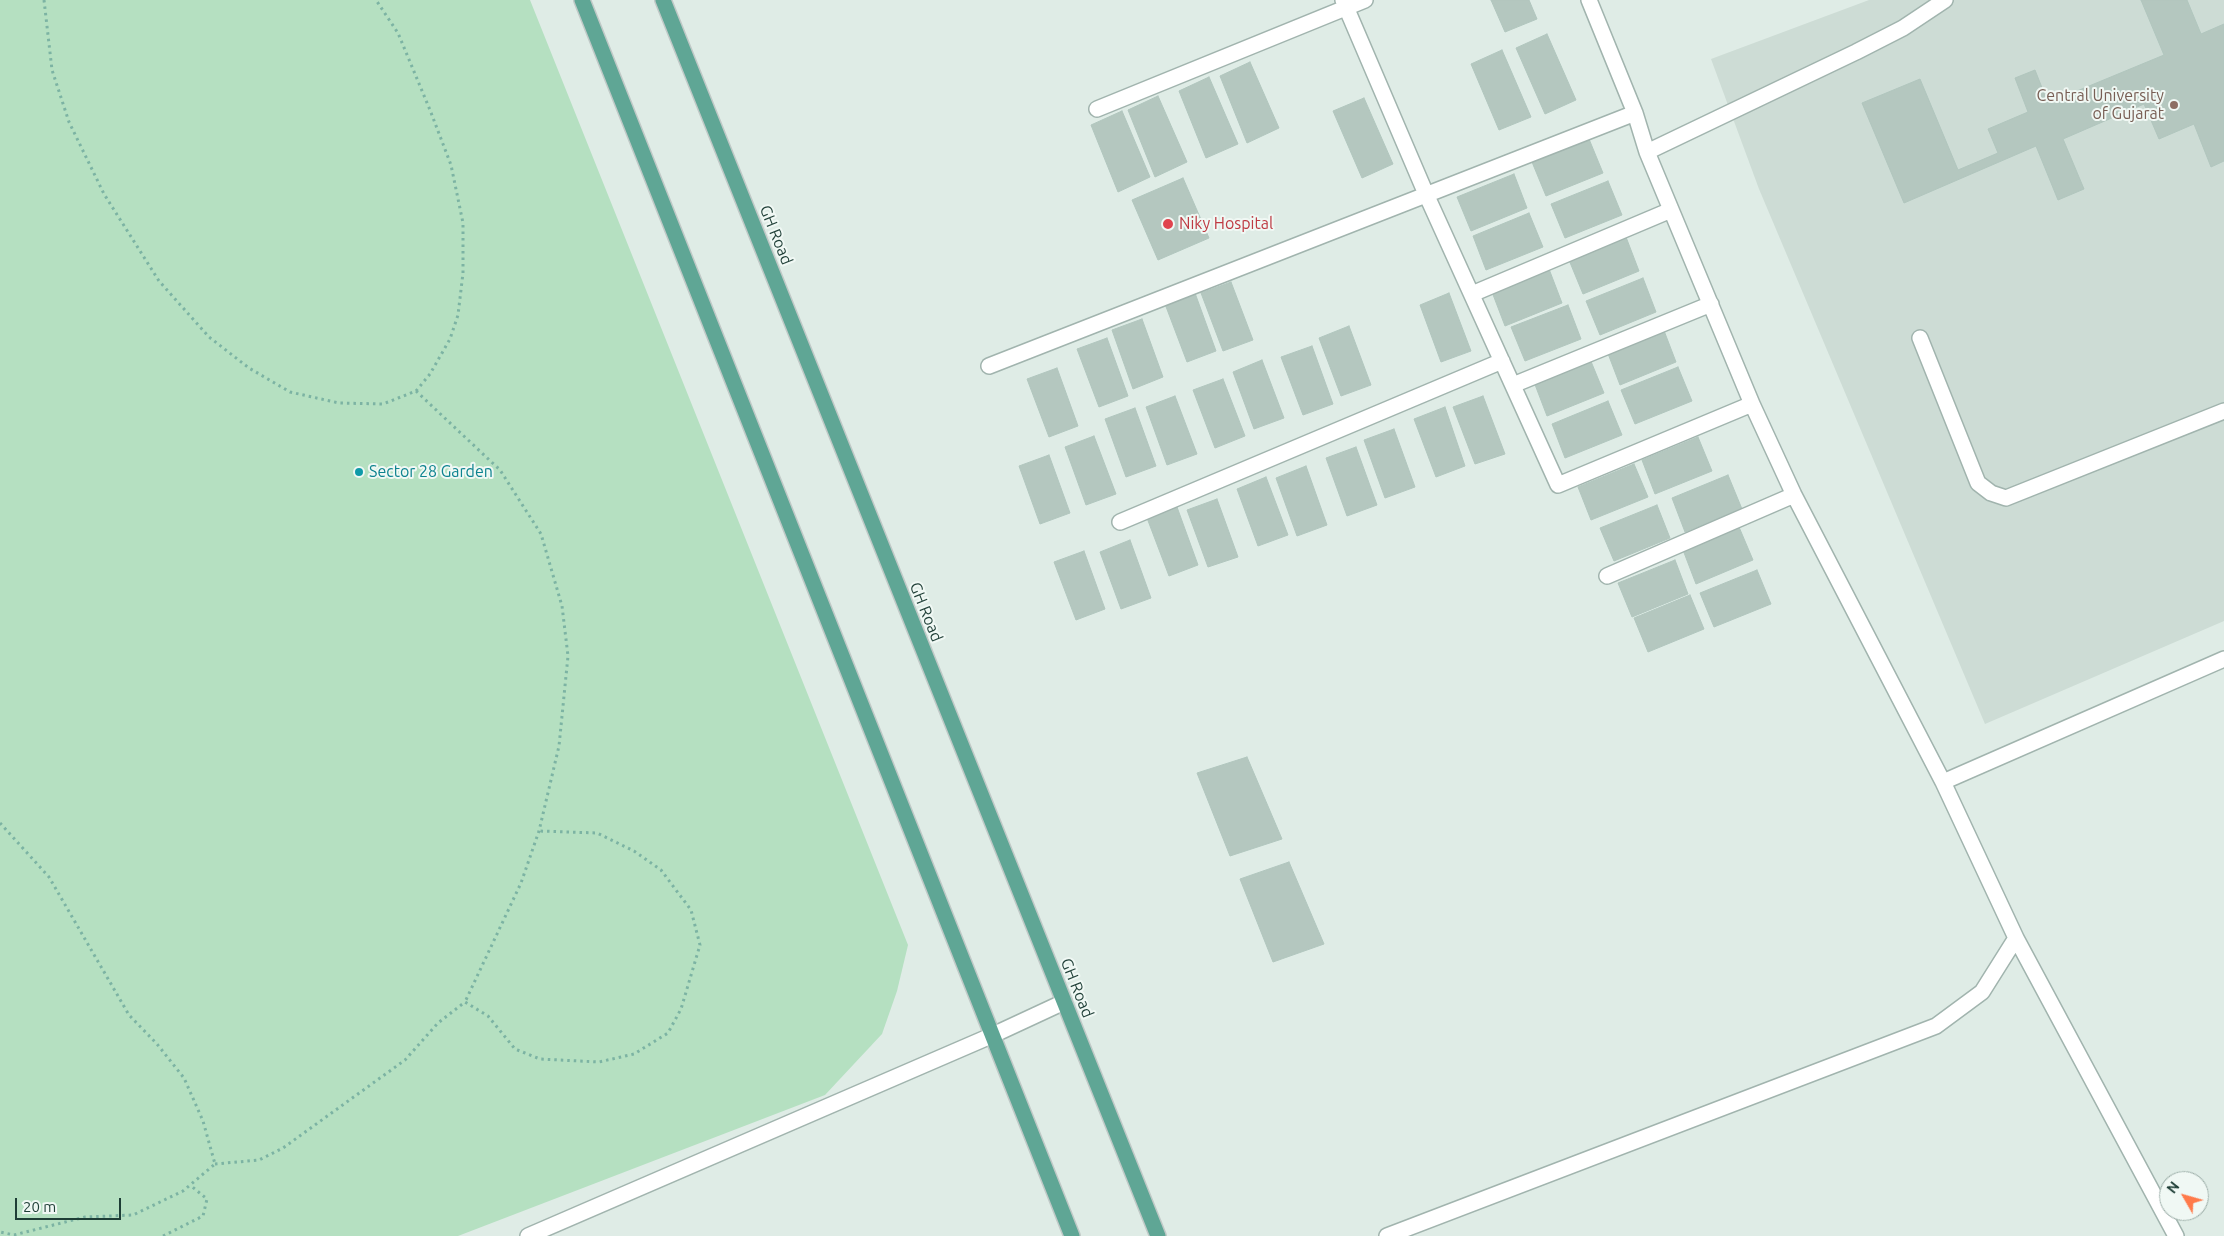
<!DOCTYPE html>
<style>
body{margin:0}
#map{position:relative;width:2224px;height:1236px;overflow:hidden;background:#dfece6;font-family:Ubuntu,sans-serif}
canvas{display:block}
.north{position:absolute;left:2159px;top:1171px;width:50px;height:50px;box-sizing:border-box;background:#f0f8f4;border:1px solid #9caea8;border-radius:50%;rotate:308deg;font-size:14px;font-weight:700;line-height:20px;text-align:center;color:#1e3e36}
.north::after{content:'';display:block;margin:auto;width:18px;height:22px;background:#ff7a4a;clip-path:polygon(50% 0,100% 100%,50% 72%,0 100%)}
.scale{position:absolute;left:15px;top:1198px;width:106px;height:22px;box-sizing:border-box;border:2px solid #1e3e36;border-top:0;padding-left:6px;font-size:15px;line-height:18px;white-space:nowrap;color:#1e3e36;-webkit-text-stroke:4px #f0f8f4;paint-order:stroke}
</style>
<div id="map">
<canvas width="2224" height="1236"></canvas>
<div class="north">N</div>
<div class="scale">20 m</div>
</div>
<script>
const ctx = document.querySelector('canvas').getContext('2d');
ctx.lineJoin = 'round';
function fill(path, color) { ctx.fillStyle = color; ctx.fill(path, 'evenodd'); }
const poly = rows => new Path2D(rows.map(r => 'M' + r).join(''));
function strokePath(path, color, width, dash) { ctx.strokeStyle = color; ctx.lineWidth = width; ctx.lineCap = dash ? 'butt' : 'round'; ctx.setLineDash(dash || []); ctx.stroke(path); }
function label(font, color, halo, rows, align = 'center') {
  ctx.font = font + ' Ubuntu,sans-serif'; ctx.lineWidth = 4; ctx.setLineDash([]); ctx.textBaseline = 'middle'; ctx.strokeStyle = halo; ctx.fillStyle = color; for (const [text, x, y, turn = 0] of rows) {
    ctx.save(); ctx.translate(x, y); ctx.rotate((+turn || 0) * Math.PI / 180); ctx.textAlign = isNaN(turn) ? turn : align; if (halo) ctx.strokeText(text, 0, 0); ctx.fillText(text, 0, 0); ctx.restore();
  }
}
fill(poly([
 [1869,0,2224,0,2224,621,1985,724,1759,189,1711,59]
]), '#cddcd5');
fill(poly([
 [0,0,530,0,908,945,897,991,882,1034,825,1095,458,1236,0,1236]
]), '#b5e0c1');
const building = poly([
 [1491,0,1529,0,1537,19,1505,32,1491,0],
 [2141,0,2187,0,2201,34,2224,24,2224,161,2211,167,2194,124,2159,139,2144,104,2063,139,2084,189,2058,200,2036,146,1904,203,1862,103,1920,79,1958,170,1998,153,1988,129,2028,112,2015,78,2035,70,2048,103,2164,55,2141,0],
 [1547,34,1576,100,1545,114,1516,48,1547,34],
 [1502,50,1531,117,1499,130,1471,64,1502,50],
 [1250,62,1279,128,1247,143,1220,76,1250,62],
 [1209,77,1238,144,1206,158,1179,91,1209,77],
 [1158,96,1187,162,1155,177,1128,110,1158,96],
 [1364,98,1393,164,1362,178,1333,111,1364,98],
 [1122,111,1150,177,1118,192,1091,125,1122,111],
 [1589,139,1603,173,1546,196,1532,162,1589,139],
 [1514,174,1527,208,1471,231,1457,197,1514,174],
 [1183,178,1209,238,1158,260,1132,200,1183,178],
 [1608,181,1622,215,1565,238,1551,204,1608,181],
 [1529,213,1543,247,1486,270,1473,236,1529,213],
 [1626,237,1639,271,1583,294,1569,260,1626,237],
 [1549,269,1562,303,1505,326,1492,292,1549,269],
 [1643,278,1656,312,1600,335,1586,301,1643,278],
 [1231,282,1253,340,1223,351,1201,293,1231,282],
 [1195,293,1216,351,1187,362,1165,304,1195,293],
 [1449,293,1471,351,1441,362,1420,305,1449,293],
 [1568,305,1581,339,1525,361,1511,327,1568,305],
 [1142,319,1163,377,1133,389,1112,330,1142,319],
 [1349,326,1371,385,1341,396,1319,338,1349,326],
 [1663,328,1676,362,1620,385,1607,351,1663,328],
 [1107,338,1128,396,1099,407,1077,349,1107,338],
 [1312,346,1333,404,1303,415,1281,357,1312,346],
 [1590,359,1604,393,1547,416,1534,382,1590,359],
 [1262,360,1284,418,1254,429,1233,372,1262,360],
 [1678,367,1692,401,1635,424,1621,390,1678,367],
 [1057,368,1078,426,1049,437,1027,379,1057,368],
 [1223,379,1245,436,1215,448,1193,390,1223,379],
 [1175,396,1197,454,1167,465,1146,407,1175,396],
 [1483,396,1505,454,1475,464,1453,407,1483,396],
 [1608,401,1622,435,1565,458,1552,424,1608,401],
 [1445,407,1465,466,1436,477,1414,419,1445,407],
 [1135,408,1156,466,1126,477,1105,419,1135,408],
 [1394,429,1415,487,1385,498,1364,440,1394,429],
 [1094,436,1116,494,1086,505,1065,447,1094,436],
 [1698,437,1712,471,1655,494,1642,460,1698,437],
 [1356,447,1377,505,1347,516,1326,458,1356,447],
 [1049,455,1070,513,1040,524,1019,466,1049,455],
 [1634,464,1648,497,1591,520,1578,487,1634,464],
 [1306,466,1327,525,1297,536,1276,478,1306,466],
 [1728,475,1742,509,1685,532,1672,498,1728,475],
 [1266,477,1288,535,1258,546,1237,489,1266,477],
 [1217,499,1238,557,1208,567,1187,510,1217,499],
 [1657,505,1670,538,1614,561,1600,528,1657,505],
 [1177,507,1198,565,1169,576,1147,518,1177,507],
 [1739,527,1753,560,1696,584,1683,550,1739,527],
 [1130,540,1151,598,1121,609,1100,552,1130,540],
 [1084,551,1105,609,1076,620,1054,562,1084,551],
 [1675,560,1688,594,1632,617,1618,583,1675,560],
 [1757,570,1771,604,1714,627,1700,593,1757,570],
 [1690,595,1704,629,1648,652,1634,618,1690,595],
 [1247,757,1282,839,1230,856,1197,773,1247,757],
 [1289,862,1324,944,1273,962,1240,879,1289,862]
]);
fill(building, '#b4c7bf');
strokePath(building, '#b1c6be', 1);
const minor = poly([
 [1343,0,1426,194,1558,485,1752,404],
 [1097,109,1365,0],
 [1647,152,1856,52,1903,28,1945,0],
 [1472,294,1671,210],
 [1920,338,1978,483,1991,493,2006,498,2224,411],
 [989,366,1635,113],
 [1513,385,1711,304],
 [1120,522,1502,361],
 [1607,576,1794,495],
 [1943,782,2224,659],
 [2016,938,2176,1236],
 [528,1236,993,1035,1064,1002],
 [1387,1236,1936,1026,1982,992,2016,938,1943,782,1794,495,1752,404,1647,152,1635,113,1589,0]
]);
const major = poly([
 [582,0,1072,1236],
 [663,0,1158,1236]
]);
strokePath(minor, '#a1b4ae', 18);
strokePath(major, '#c0c9c7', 18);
strokePath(poly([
 [44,0,52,70,69,122,104,194,159,281,209,337,249,368,290,392,339,403,383,404,416,391,430,374,450,339,458,315,463,273,463,223,451,165,430,110,398,33,376,0],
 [416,391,500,470,541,534,562,606,568,656,559,746,539,831,521,883,465,1002],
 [0,823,49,877,129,1015,157,1044,184,1078,203,1121,215,1164,183,1191,133,1215,85,1217,14,1235,0,1232],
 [215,1164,259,1160,283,1148,405,1060,438,1023,465,1002,488,1016,515,1049,540,1059,599,1062,634,1054,668,1033,681,1009,700,945,691,910,661,870,634,851,597,833,539,831],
 [163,1236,203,1216,207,1199,190,1185]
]), '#7cb3a3', 3, [2.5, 4]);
strokePath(minor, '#fff', 15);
strokePath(major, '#5fa695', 15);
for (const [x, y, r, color] of [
 [2174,105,5,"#8d6e63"],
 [1168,224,6,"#e0444e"],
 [359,472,5,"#0f9aa8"]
]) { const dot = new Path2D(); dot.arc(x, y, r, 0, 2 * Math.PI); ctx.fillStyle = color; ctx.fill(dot); strokePath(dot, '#f0f8f4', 2); }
label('16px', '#785e54', '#f0f8f4', [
 ["Central University",2164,96],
 ["of Gujarat",2164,114]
], 'right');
label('16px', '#be3a42', '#f0f8f4', [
 ["Niky Hospital",1179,224]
], 'left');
label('16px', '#1e3e36', '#f0f8f4', [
 ["GH Road",776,235,68],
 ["GH Road",926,612,68],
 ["GH Road",1077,988,68]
]);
label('16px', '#0d838f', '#f0f8f4', [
 ["Sector 28 Garden",369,472]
], 'left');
</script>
